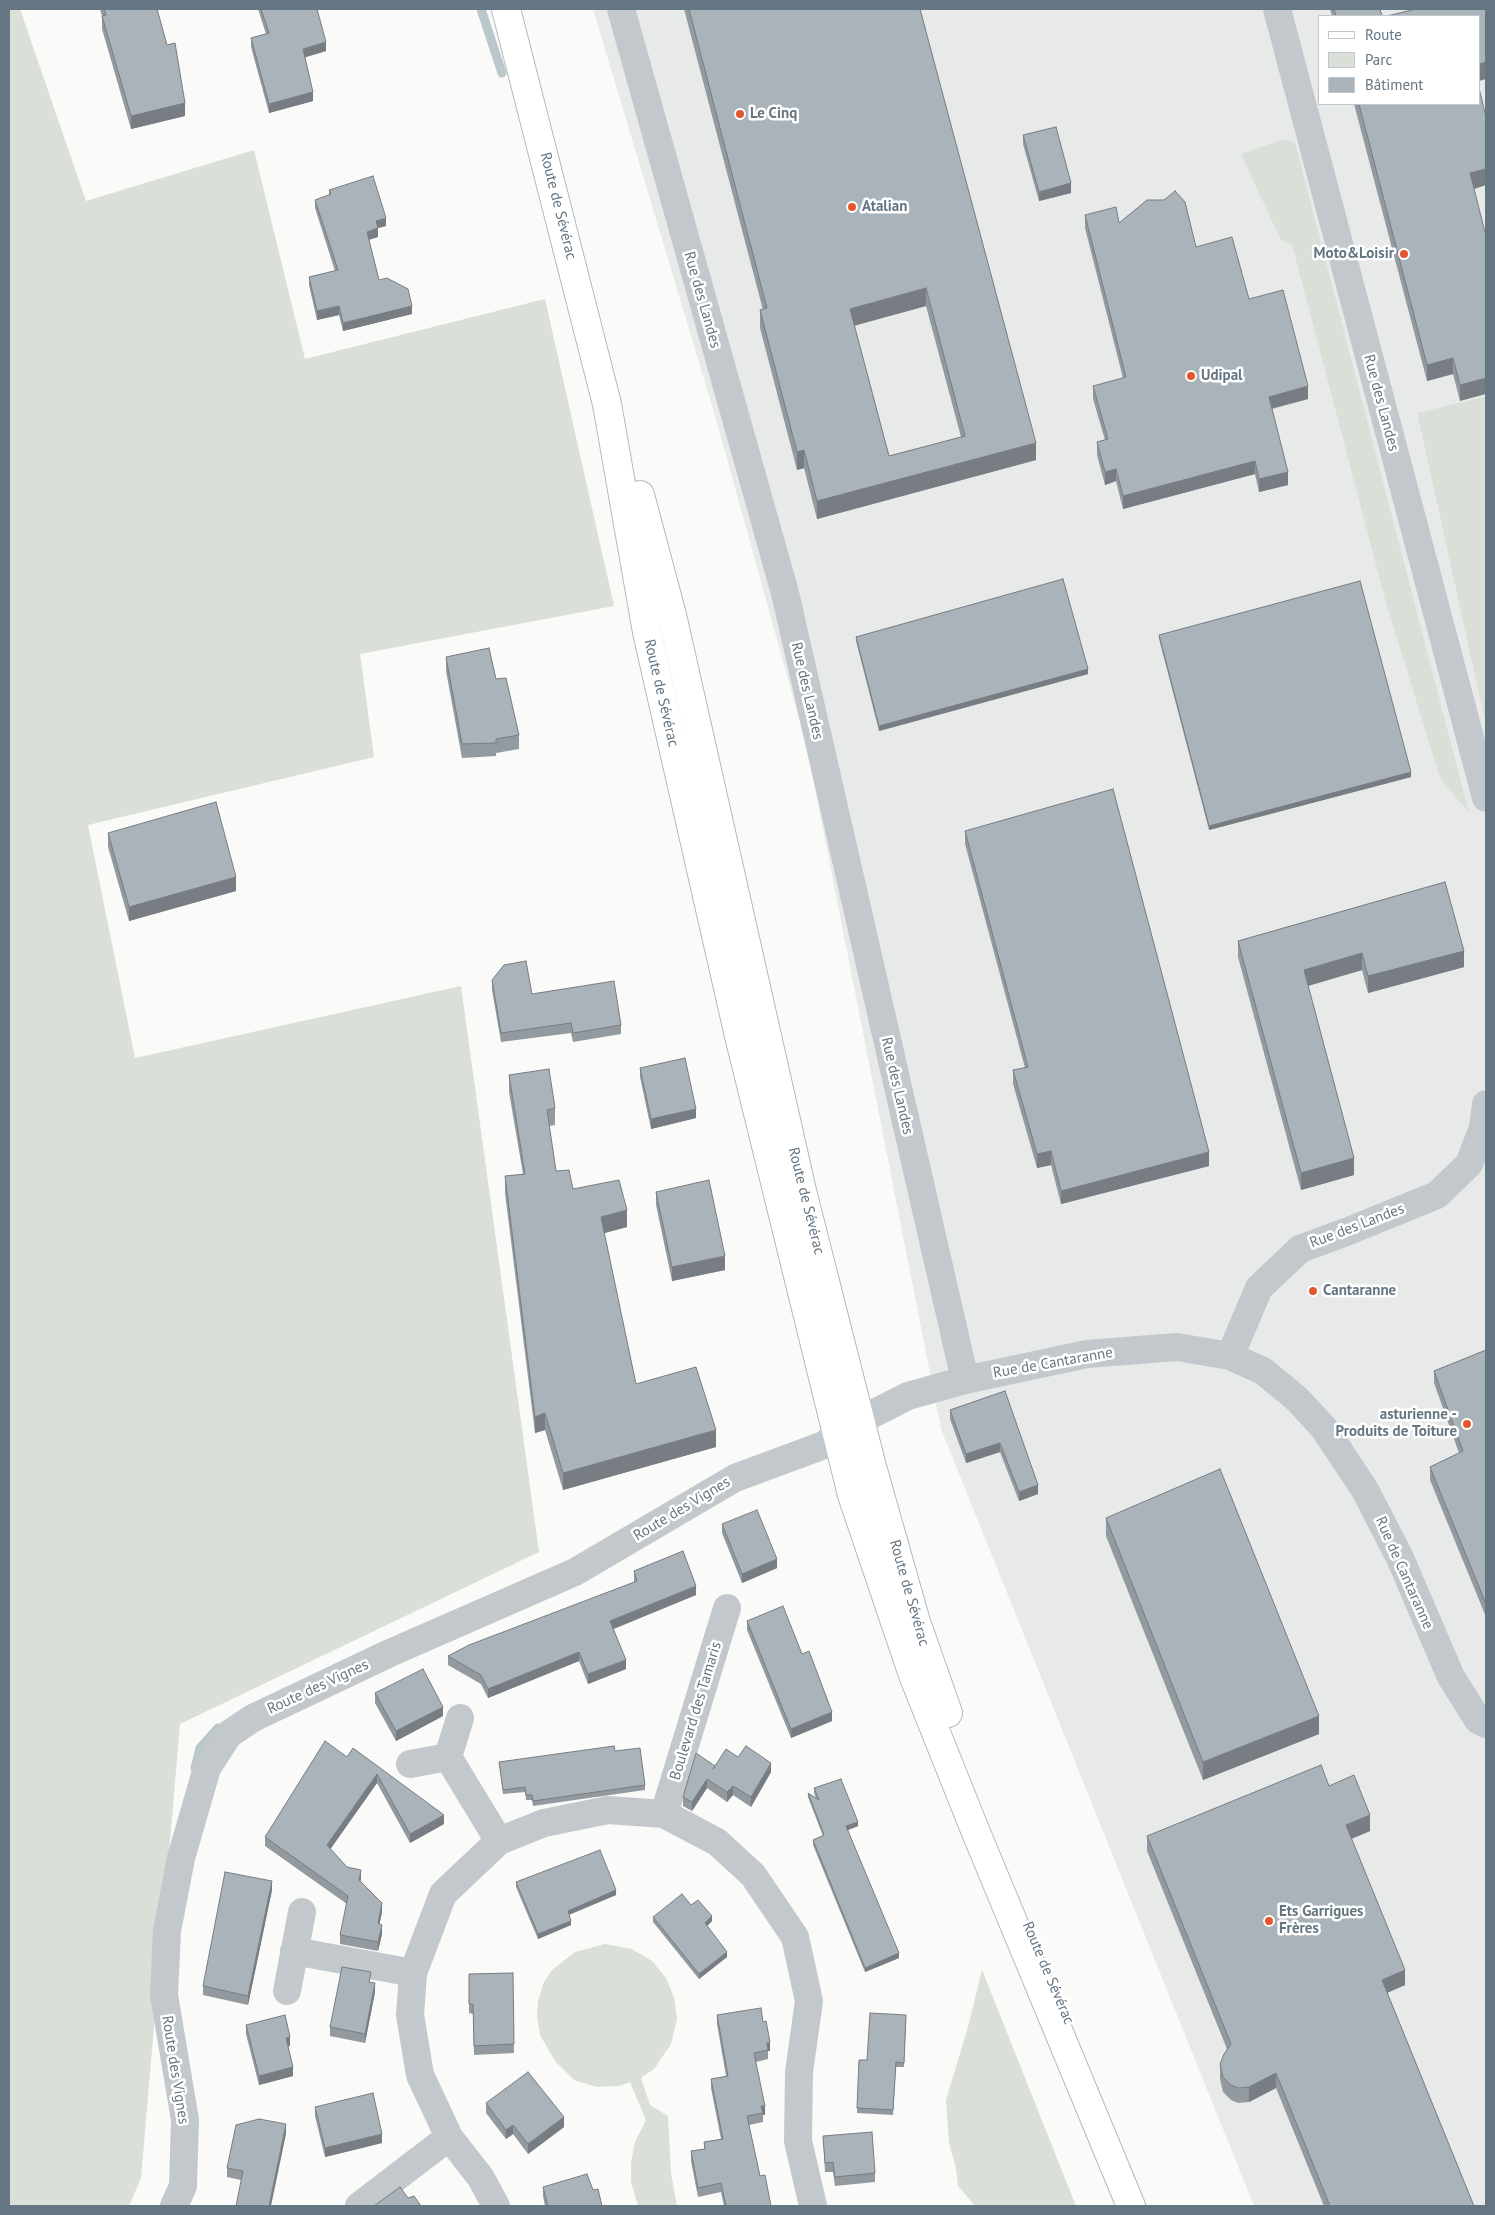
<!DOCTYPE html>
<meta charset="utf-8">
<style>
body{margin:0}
#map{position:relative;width:1495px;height:2215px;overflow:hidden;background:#fafaf8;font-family:"PT Sans",sans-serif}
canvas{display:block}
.frame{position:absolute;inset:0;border:10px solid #657683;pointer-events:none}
.legend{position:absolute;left:1318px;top:15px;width:162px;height:90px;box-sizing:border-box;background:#fff;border:1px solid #c1c8cd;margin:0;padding:6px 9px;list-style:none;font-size:15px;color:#657683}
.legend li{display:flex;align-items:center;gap:10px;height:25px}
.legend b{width:25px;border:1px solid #c1c8cd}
</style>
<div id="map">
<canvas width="1495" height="2215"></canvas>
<div class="frame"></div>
<ul class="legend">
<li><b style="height:6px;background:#fff"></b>Route</li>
<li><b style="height:14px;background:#dadfd7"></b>Parc</li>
<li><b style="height:14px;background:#aab3b9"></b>Bâtiment</li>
</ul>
</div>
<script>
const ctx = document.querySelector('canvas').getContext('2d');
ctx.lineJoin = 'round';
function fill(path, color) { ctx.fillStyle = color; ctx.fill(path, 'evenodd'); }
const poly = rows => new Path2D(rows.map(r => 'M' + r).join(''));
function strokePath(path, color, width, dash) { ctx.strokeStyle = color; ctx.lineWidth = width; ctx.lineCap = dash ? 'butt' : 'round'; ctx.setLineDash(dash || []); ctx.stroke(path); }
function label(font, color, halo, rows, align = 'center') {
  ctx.font = font + ' "PT Sans",sans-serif'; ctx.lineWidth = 5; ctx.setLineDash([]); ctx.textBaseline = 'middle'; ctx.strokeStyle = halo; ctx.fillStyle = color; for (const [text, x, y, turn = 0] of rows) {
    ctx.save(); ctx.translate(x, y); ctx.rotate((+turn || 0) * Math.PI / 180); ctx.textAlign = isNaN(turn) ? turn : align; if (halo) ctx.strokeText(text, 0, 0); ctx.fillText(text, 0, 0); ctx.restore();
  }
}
fill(poly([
 [593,9,1486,9,1486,396,1417,413,1486,726,1486,2206,1254,2206,941,1429,807,748,716,419],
 [1319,16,1479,16,1479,104,1319,104]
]), '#e8e9e9');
fill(poly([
 [9,9,20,9,86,201,254,150,305,359,545,299,614,606,360,654,374,757,88,825,135,1058,461,986,539,1552,180,1724,141,2178,129,2206,9,2206],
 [1284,139,1295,143,1469,813,1440,778,1385,599,1292,244,1281,240,1241,154],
 [1486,396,1486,726,1417,413],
 [605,1944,632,1949,652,1961,666,1978,674,1997,677,2019,671,2044,654,2069,641,2078,650,2105,668,2116,671,2173,677,2206,638,2206,631,2182,631,2162,635,2142,646,2120,630,2082,619,2086,597,2087,574,2080,555,2061,540,2035,537,2016,538,2001,544,1982,552,1970,575,1952],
 [982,1970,1076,2206,975,2206,958,2186,956,2168,949,2143,946,2100,968,2027]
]), '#dadfd7');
strokePath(poly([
 [481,9,502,73],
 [195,1768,200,1748,218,1728]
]), '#bbc7cb', 9);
const secondary = poly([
 [506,9,607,404,647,632,659,685,739,1036,852,1495,913,1675,975,1830,1131,2206],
 [640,495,672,615,802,1191,871,1463,916,1622,948,1713]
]);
strokePath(secondary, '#b3babf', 30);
strokePath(poly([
 [621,9,785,593,965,1380],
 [1277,9,1486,798],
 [1230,1356,1259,1288,1300,1249,1346,1232,1437,1195,1469,1164,1483,1128,1486,1104],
 [448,1757,460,1718],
 [410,1764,448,1757,499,1841],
 [664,1814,727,1608],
 [294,1951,413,1973],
 [287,1991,302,1912],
 [174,2206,183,2186,185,2120,164,1995,167,1931,181,1858,207,1768,229,1734,253,1718,390,1653,575,1572,735,1478,824,1445,845,1428,908,1396,965,1380,1087,1354,1177,1347,1230,1356,1263,1371,1296,1398,1324,1428,1365,1490,1400,1558,1451,1677,1478,1720,1486,1724],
 [359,2206,449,2137],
 [496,2206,481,2178,449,2137,420,2075,410,2015,413,1973,443,1894,499,1841,544,1823,608,1810,664,1814,717,1842,753,1875,795,1937,809,2001,799,2072,798,2141,813,2206]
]), '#c3c8cc', 28);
strokePath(secondary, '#fff', 28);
fill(poly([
 [100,9,157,9,167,45,185,116,131,129,102,29,102,16],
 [258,9,317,9,326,51,305,57,313,101,269,113,251,47,251,38,266,34],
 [684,9,920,9,1036,460,817,519,804,468,797,470,760,328,760,310,763,310],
 [926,306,961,437,889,456,854,325],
 [1330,9,1380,9,1382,16,1332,16],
 [1354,104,1479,104,1486,117,1486,185,1474,189,1460,401,1453,374,1427,381],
 [1023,135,1071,193,1039,201,1023,144],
 [329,190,386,226,378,228,378,237,369,240,379,280,412,314,343,331,339,315,317,320,309,285,309,277,335,271,315,208,315,200,329,195],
 [1085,215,1119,223,1196,247,1249,299,1308,399,1272,409,1288,485,1259,492,1255,474,1123,509,1116,481,1105,485,1097,455,1097,442,1105,440,1093,399,1093,386,1123,378,1085,228],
 [1159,635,1411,777,1209,830,1159,639],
 [856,637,1088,674,879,731,856,641],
 [446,657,496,679,519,735,519,749,496,753,496,756,462,758,446,671],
 [965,831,1209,1166,1061,1204,1051,1165,1037,1168,1013,1084,1013,1070,1025,1068,965,844],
 [108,833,236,891,129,921,108,847],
 [1445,882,1464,967,1368,993,1362,970,1308,986,1354,1175,1301,1190,1238,957,1238,941],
 [492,980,621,1025,621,1034,573,1042,571,1033,501,1042,492,990],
 [640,1068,696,1118,651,1129,640,1077],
 [509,1075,555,1108,555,1125,549,1126,556,1171,573,1189,627,1227,604,1233,636,1384,716,1447,563,1490,545,1430,535,1433,505,1193,505,1176,523,1174,509,1092],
 [656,1192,725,1270,672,1281,656,1205],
 [1486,1350,1486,1617,1430,1480,1430,1467,1459,1453,1434,1383,1434,1371],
 [1005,1391,1038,1494,1019,1501,1000,1452,966,1463,950,1419,950,1410],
 [1106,1518,1319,1734,1203,1780,1106,1536],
 [722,1524,777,1568,742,1583,722,1533],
 [634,1571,696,1595,614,1629,626,1669,588,1684,579,1661,488,1698,481,1684,448,1665,448,1656,634,1582],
 [747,1621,802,1654,832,1721,791,1738,747,1630],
 [375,1693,443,1716,396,1741,375,1703],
 [353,1748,444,1824,410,1843,377,1783,330,1849,347,1867,361,1879,360,1881,382,1912,379,1924,382,1934,378,1951,340,1944,340,1935,347,1904,265,1846,265,1837,347,1757],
 [615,1751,645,1785,645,1790,533,1806,532,1800,526,1800,525,1792,503,1794,499,1762],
 [738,1757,771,1772,751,1807,733,1795,727,1802,707,1788,692,1811,683,1806,683,1797,715,1766],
 [1329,1786,1370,1831,1351,1839,1405,1985,1387,1993,1474,2206,1324,2206,1276,2088,1249,2102,1238,2103,1231,2100,1223,2092,1220,2079,1220,2064,1227,2049,1147,1851,1147,1836],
 [814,1788,858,1826,847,1830,899,1958,865,1972,813,1845,813,1840,823,1836,808,1797,808,1793,816,1798,814,1793],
 [516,1882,616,1895,569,1915,571,1925,538,1939,516,1887],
 [272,1890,248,2005,203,1995,203,1986],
 [691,1905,712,1921,707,1926,727,1957,699,1979,653,1922,653,1917],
 [513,1973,514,2053,474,2055,473,2014,469,2013,469,1974],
 [371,1982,375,1992,365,2043,330,2036,330,2027],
 [717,2015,763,2022,770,2051,768,2051,768,2059,756,2062,765,2115,763,2115,763,2122,749,2125,760,2176,771,2206,724,2206,721,2192,698,2197,691,2161,691,2151,704,2149,704,2142,721,2139,711,2088,711,2079,726,2076,717,2024],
 [906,2020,904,2067,896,2067,893,2115,857,2113,859,2060,867,2060],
 [246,2025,290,2046,288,2046,293,2076,259,2085,246,2034],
 [486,2103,564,2127,528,2154,513,2134,506,2139,486,2113],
 [315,2107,382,2143,325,2157,315,2116],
 [286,2134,241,2180,227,2177,227,2168],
 [823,2136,875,2173,875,2182,835,2186,833,2172,825,2172],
 [543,2187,593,2190,602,2206,545,2206,543,2196]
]), '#929a9f');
fill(poly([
 [326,42,326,51,303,58,303,49],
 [1486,62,1486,79,1479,81,1479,64],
 [313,92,313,101,269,113,269,104],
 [185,103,185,116,131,129,131,116],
 [1486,169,1486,185,1470,190,1470,173],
 [1071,183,1071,193,1039,201,1039,192],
 [386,218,386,226,378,228,378,237,367,240,367,232,376,221],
 [926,288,926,306,850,327,850,309],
 [339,306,339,315,317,320,317,311],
 [412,306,412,314,343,331,343,323],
 [1453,358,1453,374,1427,381,1427,365],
 [1486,378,1486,394,1460,401,1460,385],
 [1308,386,1308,399,1269,409,1269,397],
 [1036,443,1036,460,817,519,817,501],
 [804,450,804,468,797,470,797,452],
 [1255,461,1255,474,1123,509,1123,496],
 [1116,469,1116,481,1105,485,1105,472],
 [1288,472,1288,485,1259,492,1259,479],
 [1088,669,1088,674,879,731,879,726],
 [1411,772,1411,777,1209,830,1209,826],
 [236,877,236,891,129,921,129,907],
 [1464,951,1464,967,1368,993,1368,976],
 [1362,953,1362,970,1304,987,1304,970],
 [696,1109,696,1118,651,1129,651,1119],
 [1051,1151,1051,1165,1037,1168,1037,1154],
 [1209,1152,1209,1166,1061,1204,1061,1191],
 [1354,1158,1354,1175,1301,1190,1301,1173],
 [627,1210,627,1227,601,1234,601,1217],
 [725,1256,725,1270,672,1281,672,1267],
 [545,1413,545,1430,535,1433,535,1417],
 [716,1430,716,1447,563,1490,563,1473],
 [1000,1443,1000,1452,966,1463,966,1454],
 [1038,1485,1038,1494,1019,1501,1019,1492],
 [777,1559,777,1568,742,1583,742,1574],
 [696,1586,696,1595,610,1630,610,1621],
 [579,1652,579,1661,488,1698,488,1689],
 [626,1660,626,1669,588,1684,588,1674],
 [443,1707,443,1716,396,1741,396,1731],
 [832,1712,832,1721,791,1738,791,1729],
 [1319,1716,1319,1734,1203,1780,1203,1762],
 [771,1763,771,1772,751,1807,751,1797],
 [377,1774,377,1783,327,1854,327,1845],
 [707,1779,707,1788,692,1811,692,1802],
 [733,1786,733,1795,727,1802,727,1792],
 [444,1815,444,1824,410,1843,410,1834],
 [1370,1815,1370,1831,1346,1841,1346,1825],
 [858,1822,858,1826,846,1831,846,1826],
 [361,1870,361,1879,359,1889,359,1880],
 [272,1881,272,1890,248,2005,248,1996],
 [616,1890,616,1895,568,1915,568,1911],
 [382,1903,382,1912,378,1932,378,1923],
 [712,1916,712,1921,705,1928,705,1923],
 [571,1921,571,1925,538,1939,538,1934],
 [382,1925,382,1934,378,1951,378,1942],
 [727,1952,727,1957,699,1979,699,1974],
 [899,1953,899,1958,865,1972,865,1968],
 [1405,1970,1405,1985,1382,1995,1382,1980],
 [375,1983,375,1992,365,2043,365,2034],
 [290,2037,290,2046,286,2047,286,2038],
 [770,2042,770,2051,768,2051,767,2043],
 [293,2067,293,2076,259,2085,259,2076],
 [1276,2073,1276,2088,1249,2102,1249,2087],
 [761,2106,765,2106,765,2115,763,2115],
 [564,2117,564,2127,528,2154,528,2144],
 [286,2124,286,2134,271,2206,269,2206],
 [513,2125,513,2134,506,2139,506,2130],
 [382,2134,382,2143,325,2157,325,2148]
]), '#777d82');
const building = poly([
 [104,9,157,9,167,45,175,43,185,103,131,116,102,16,106,15,104,9],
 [261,9,317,9,326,42,303,49,313,92,269,104,251,38,269,33,261,9],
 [689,9,920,9,1036,443,817,501,804,450,797,452,760,310,767,308,689,9],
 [926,288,965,436,889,456,850,309,926,288],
 [1334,9,1380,9,1382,16,1336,16,1334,9],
 [1416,9,1486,9,1486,62,1479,64,1479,16,1387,16,1416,9],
 [1479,88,1486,117,1486,169,1470,173,1486,236,1486,378,1460,385,1453,358,1427,365,1359,104,1479,104,1479,88],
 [1056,127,1071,183,1039,192,1023,135,1056,127],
 [373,176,386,218,376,221,378,228,367,232,379,280,387,278,408,289,412,306,343,323,339,306,317,311,309,277,338,270,315,200,331,194,329,190,373,176],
 [1175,191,1185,202,1196,247,1232,237,1249,299,1283,290,1308,386,1269,397,1288,472,1259,479,1255,461,1123,496,1116,469,1105,472,1097,442,1108,439,1093,386,1126,377,1085,215,1116,207,1119,223,1147,200,1164,200,1175,191],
 [1063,579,1088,669,879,726,856,637,1063,579],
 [1360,581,1411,772,1209,826,1159,635,1360,581],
 [489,648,496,679,506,678,519,735,496,739,496,743,462,744,446,657,489,648],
 [1113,789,1209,1152,1061,1191,1051,1151,1037,1154,1013,1070,1028,1067,965,831,1113,789],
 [216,802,236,877,129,907,108,833,216,802],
 [1445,882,1464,951,1368,976,1362,953,1304,970,1354,1158,1301,1173,1238,941,1445,882],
 [526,961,532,994,614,981,621,1025,573,1033,571,1023,501,1033,492,980,504,965,526,961],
 [685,1058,696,1109,651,1119,640,1068,685,1058],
 [549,1069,555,1108,547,1110,556,1171,569,1170,573,1189,619,1180,627,1210,601,1217,636,1384,696,1367,716,1430,563,1473,545,1413,535,1417,505,1176,525,1174,509,1075,549,1069],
 [709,1180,725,1256,672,1267,656,1192,709,1180],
 [1486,1350,1486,1604,1430,1467,1463,1451,1434,1371,1486,1350],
 [1005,1391,1038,1485,1019,1492,1000,1443,966,1454,950,1410,1005,1391],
 [1220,1469,1319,1716,1203,1762,1106,1518,1220,1469],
 [757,1510,777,1559,742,1574,722,1524,757,1510],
 [683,1551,696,1586,610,1621,626,1660,588,1674,579,1652,488,1689,481,1675,448,1656,469,1645,637,1581,634,1571,683,1551],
 [783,1606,802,1654,809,1651,832,1712,791,1729,747,1621,783,1606],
 [423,1669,443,1707,396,1731,375,1693,423,1669],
 [325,1741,347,1757,353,1748,444,1815,410,1834,377,1774,327,1845,347,1867,361,1870,359,1880,382,1903,378,1923,382,1925,378,1942,340,1935,348,1896,265,1837,325,1741],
 [614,1746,615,1751,640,1748,645,1785,533,1801,532,1795,526,1795,525,1787,503,1790,499,1762,614,1746],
 [746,1746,771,1763,751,1797,733,1786,727,1792,707,1779,692,1802,683,1797,696,1753,715,1766,713,1769,726,1749,738,1757,746,1746],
 [1321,1765,1329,1786,1354,1775,1370,1815,1346,1825,1405,1970,1382,1980,1474,2206,1330,2206,1276,2073,1249,2087,1238,2088,1231,2085,1223,2077,1220,2064,1224,2054,1231,2044,1147,1836,1321,1765],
 [841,1779,858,1822,846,1826,899,1953,865,1968,813,1840,824,1835,808,1793,819,1800,814,1788,841,1779],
 [600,1850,616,1890,568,1911,571,1921,538,1934,516,1882,600,1850],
 [225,1872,272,1881,248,1996,203,1986,225,1872],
 [682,1894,691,1905,698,1900,712,1916,705,1923,727,1952,699,1974,653,1917,682,1894],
 [342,1967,371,1972,369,1982,375,1983,365,2034,330,2027,342,1967],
 [513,1973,514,2044,474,2046,473,2004,469,2004,469,1974,513,1973],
 [761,2008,763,2022,766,2021,770,2042,767,2043,768,2050,754,2053,765,2106,761,2106,763,2113,747,2116,760,2176,765,2175,771,2206,726,2206,721,2183,698,2188,691,2151,705,2149,704,2142,723,2139,711,2079,728,2076,717,2015,761,2008],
 [870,2013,906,2015,904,2063,896,2062,893,2110,857,2108,859,2060,867,2060,870,2013],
 [285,2015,290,2037,286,2038,293,2067,259,2076,246,2025,285,2015],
 [528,2072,564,2117,528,2144,513,2125,506,2130,486,2103,528,2072],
 [373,2093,382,2134,325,2148,315,2107,373,2093],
 [259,2119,286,2124,269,2206,236,2206,243,2171,227,2168,236,2125,259,2119],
 [872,2132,875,2173,835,2177,833,2162,825,2163,823,2136,872,2132],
 [587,2174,593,2190,598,2189,602,2206,548,2206,543,2187,587,2174],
 [400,2187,408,2198,414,2196,421,2206,374,2206,400,2187]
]);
fill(building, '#aab3b9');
strokePath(building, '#777d82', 1);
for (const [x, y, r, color] of [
 [740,114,5,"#e4572e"],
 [852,207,5,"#e4572e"],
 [1404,254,5,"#e4572e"],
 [1191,376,5,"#e4572e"],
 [1313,1291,5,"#e4572e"],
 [1467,1424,5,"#e4572e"],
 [1269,1921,5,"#e4572e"]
]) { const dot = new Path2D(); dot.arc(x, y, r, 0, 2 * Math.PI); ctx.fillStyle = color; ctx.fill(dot); strokePath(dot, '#fff', 2); }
label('bold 15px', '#657683', '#fff', [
 ["Le Cinq",750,114],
 ["Atalian",862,207],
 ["Moto&Loisir",1394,254,"right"],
 ["Udipal",1201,376],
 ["Cantaranne",1323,1291],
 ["asturienne -",1457,1415,"right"],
 ["Produits de Toiture",1457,1432,"right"],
 ["Ets Garrigues",1279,1912],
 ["Frères",1279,1929]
], 'left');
label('15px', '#657683', '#fff', [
 ["Route de Sévérac",558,206,76],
 ["Rue des Landes",702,300,74],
 ["Rue des Landes",1381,403,75],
 ["Rue des Landes",807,691,77],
 ["Route de Sévérac",661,693,77],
 ["Rue des Landes",897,1086,77],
 ["Route de Sévérac",806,1201,76],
 ["Rue des Landes",1357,1226,-21],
 ["Rue de Cantaranne",1053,1363,-10],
 ["Route des Vignes",682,1509,-31],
 ["Rue de Cantaranne",1404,1573,66],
 ["Route de Sévérac",909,1593,74],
 ["Route des Vignes",318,1687,-25],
 ["Boulevard des Tamaris",696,1711,-73],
 ["Route de Sévérac",1048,1973,67],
 ["Route des Vignes",175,2070,81]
]);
</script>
